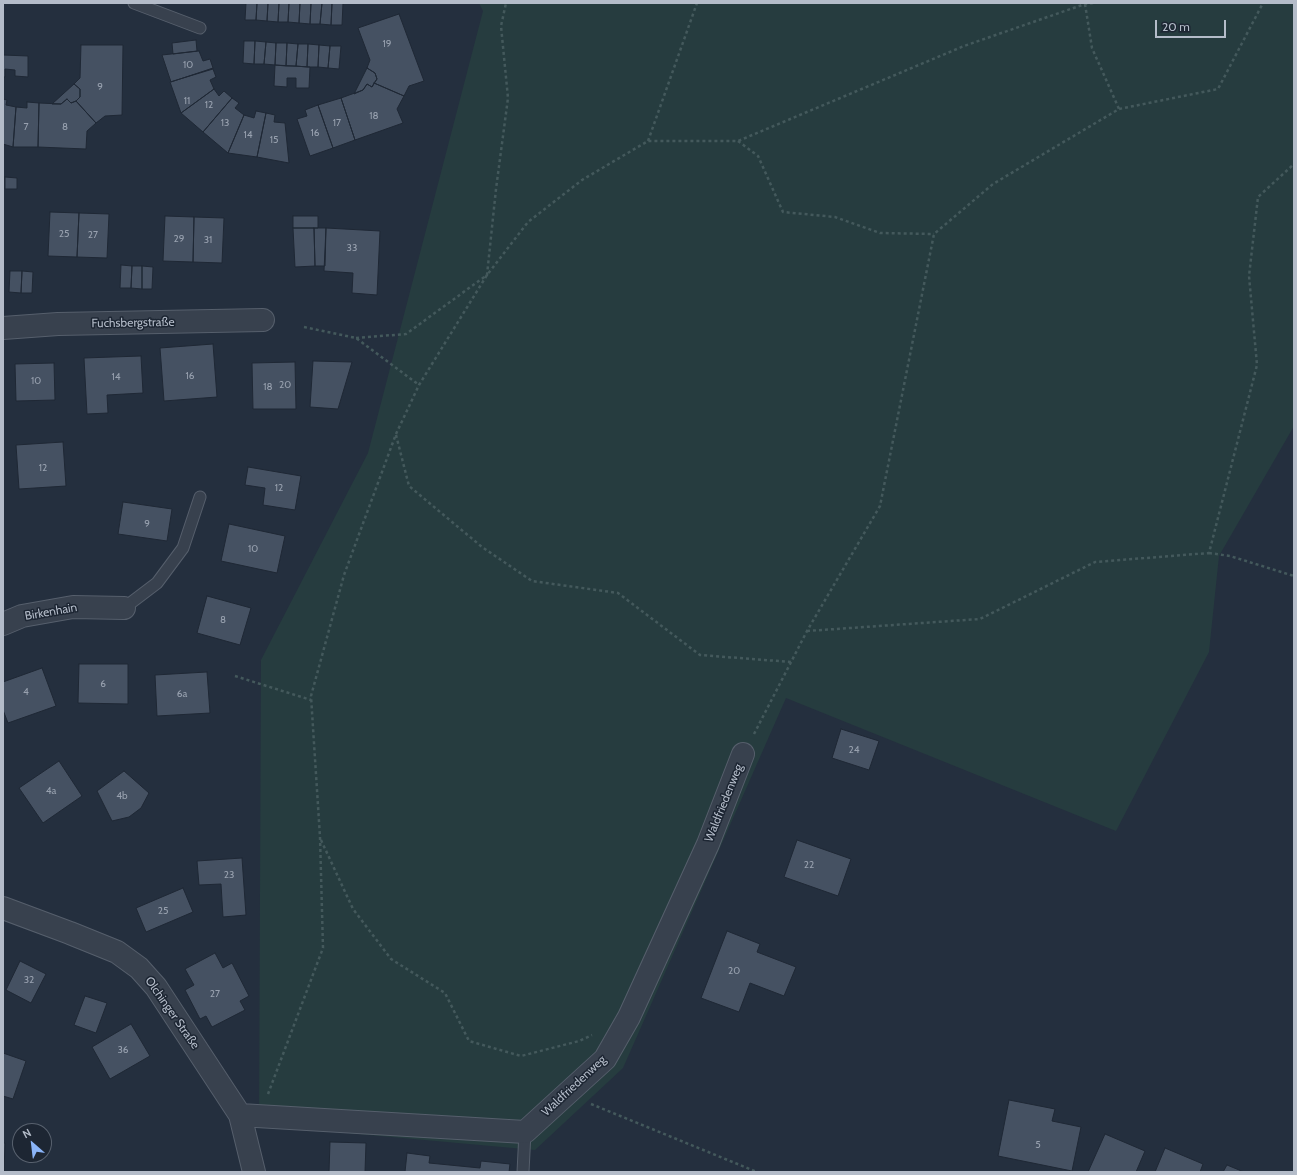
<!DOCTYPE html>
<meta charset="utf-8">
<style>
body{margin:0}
#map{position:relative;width:1297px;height:1175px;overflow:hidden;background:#242f3e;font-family:Cabin,sans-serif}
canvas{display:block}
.frame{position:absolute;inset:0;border:4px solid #b4bcc9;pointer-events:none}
.north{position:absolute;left:12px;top:1123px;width:40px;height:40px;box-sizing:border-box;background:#1d2633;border:1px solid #59626f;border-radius:50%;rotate:332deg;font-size:11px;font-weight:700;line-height:16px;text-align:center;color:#b4bcc9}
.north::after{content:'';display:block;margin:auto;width:14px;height:18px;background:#8ab4f8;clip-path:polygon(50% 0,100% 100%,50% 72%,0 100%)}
.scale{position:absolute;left:1155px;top:20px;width:71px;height:18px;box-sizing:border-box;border:2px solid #b4bcc9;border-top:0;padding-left:5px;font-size:12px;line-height:14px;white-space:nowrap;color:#b4bcc9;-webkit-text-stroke:3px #1d2633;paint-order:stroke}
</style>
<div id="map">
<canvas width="1297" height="1175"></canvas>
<div class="frame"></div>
<div class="north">N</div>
<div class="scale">20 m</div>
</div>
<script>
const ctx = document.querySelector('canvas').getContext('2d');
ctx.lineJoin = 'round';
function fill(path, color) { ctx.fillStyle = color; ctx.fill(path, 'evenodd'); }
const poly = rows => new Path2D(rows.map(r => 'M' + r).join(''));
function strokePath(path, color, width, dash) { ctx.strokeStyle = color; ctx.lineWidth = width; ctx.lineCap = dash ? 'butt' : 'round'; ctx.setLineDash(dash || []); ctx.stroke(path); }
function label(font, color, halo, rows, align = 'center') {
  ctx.font = font + ' Cabin,sans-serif'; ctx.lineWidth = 3; ctx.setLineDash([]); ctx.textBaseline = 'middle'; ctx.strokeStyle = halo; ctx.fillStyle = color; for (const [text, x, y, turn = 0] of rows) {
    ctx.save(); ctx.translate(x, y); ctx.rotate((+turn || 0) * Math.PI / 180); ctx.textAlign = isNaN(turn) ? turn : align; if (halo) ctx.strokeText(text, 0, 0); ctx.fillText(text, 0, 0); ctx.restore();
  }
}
fill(poly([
 [479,3,1294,3,1294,426,1219,556,1209,652,1116,831,786,698,623,1068,535,1150,259,1125,261,660,368,453,483,11]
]), '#263c3f');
const building = poly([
 [246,3,257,3,256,20,245,20,246,3],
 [257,3,268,3,267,21,256,20,257,3],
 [268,3,279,3,278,22,267,21,268,3],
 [279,3,289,3,288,22,278,22,279,3],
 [289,3,300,3,299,23,288,22,289,3],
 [300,3,311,3,310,24,299,23,300,3],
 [311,3,322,3,320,24,310,24,311,3],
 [322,3,332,3,331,25,320,24,322,3],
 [332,3,343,3,342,25,331,25,332,3],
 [399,14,424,81,409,86,404,96,374,83,377,79,375,73,367,68,370,60,358,28,399,14],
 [196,40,197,51,173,54,172,43,196,40],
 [244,41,255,41,254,64,243,63,244,41],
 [255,41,266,42,264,64,254,64,255,41],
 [266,42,276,43,275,65,264,64,266,42],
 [276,43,287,43,286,66,275,65,276,43],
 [287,43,298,44,296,66,286,66,287,43],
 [298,44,308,44,307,67,296,66,298,44],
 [308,44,319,45,318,67,307,67,308,44],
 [81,45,123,45,122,115,105,116,96,123,76,101,80,97,80,89,74,84,80,78,81,45],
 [319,45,330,46,328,68,318,67,319,45],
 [330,46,341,46,339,69,328,68,330,46],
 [199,51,203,61,210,59,213,68,171,82,162,55,199,51],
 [3,55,28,56,28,77,15,76,15,70,5,69,5,77,3,77,3,55],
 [275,65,310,67,309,88,296,88,296,78,287,78,287,87,274,86,275,65],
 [367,68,375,73,377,79,372,87,367,84,363,90,354,94,367,68],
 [213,69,216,77,210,80,214,89,181,113,170,82,213,69],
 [374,83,404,96,397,109,403,123,355,140,341,98,363,90,367,84,372,87,374,83],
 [74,84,80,89,80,97,76,101,71,103,67,99,61,104,52,104,74,84],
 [214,89,219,96,224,91,232,98,203,132,181,113,214,89],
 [232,98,239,103,235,108,244,115,228,153,203,132,232,98],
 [341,98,355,140,333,148,318,105,341,98],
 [3,99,7,100,6,105,16,107,13,147,3,144,3,99],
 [67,99,71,103,76,101,96,123,87,131,86,149,38,147,39,103,61,104,67,99],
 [27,102,39,103,38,147,13,147,16,107,27,108,27,102],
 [318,105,333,148,310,156,297,119,307,116,305,110,318,105],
 [256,111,266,113,257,157,228,153,244,115,254,118,256,111],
 [266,113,275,115,274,122,285,123,289,163,257,157,266,113],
 [5,177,17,178,17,189,5,189,5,177],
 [50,212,79,213,77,257,48,256,50,212],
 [79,213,109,214,107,258,77,257,79,213],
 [165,216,194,217,193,262,163,261,165,216],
 [293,216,318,216,318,228,293,228,293,216],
 [194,217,224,218,222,263,193,262,194,217],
 [293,228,314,228,315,266,295,267,293,228],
 [314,228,326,228,325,266,315,266,314,228],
 [326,228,380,231,377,295,352,293,353,273,324,271,326,228],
 [121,265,132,266,131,288,120,288,121,265],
 [132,266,142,266,142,289,131,288,132,266],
 [142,266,153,267,152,289,142,289,142,266],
 [10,271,22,271,21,293,9,292,10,271],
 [22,271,33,272,32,293,21,293,22,271],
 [213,344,217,397,164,401,160,348,213,344],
 [141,356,143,393,107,395,108,413,87,414,84,358,141,356],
 [313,361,352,362,338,409,310,407,313,361],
 [295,362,296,409,253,409,252,363,295,362],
 [54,363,55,400,16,401,15,364,54,363],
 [63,442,66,486,19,489,16,445,63,442],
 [248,467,301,476,295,510,263,505,265,488,245,485,248,467],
 [123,502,172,509,167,541,118,534,123,502],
 [229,524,285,536,277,573,221,561,229,524],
 [207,596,251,608,240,645,197,633,207,596],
 [79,664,128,664,128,704,78,703,79,664],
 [42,668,56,706,8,723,3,710,3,682,42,668],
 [207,672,210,713,157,716,155,675,207,672],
 [841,729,879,741,869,770,832,758,841,729],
 [59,761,82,796,43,823,19,788,59,761],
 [124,771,149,793,141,808,129,817,112,821,97,791,124,771],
 [797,840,851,859,838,896,784,877,797,840],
 [242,858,246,915,223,917,221,884,199,885,197,861,242,858],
 [183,888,193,912,146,932,136,908,183,888],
 [727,931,760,944,757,952,796,967,784,996,750,983,739,1012,701,998,727,931],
 [215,953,223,968,232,963,249,996,240,1001,245,1010,212,1027,206,1016,200,1019,185,990,194,985,185,969,215,953],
 [20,961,46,974,31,1003,6,990,20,961],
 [85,996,107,1003,96,1033,74,1025,85,996],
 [131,1024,150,1056,110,1079,92,1047,131,1024],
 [3,1053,26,1061,13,1099,3,1096,3,1053],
 [1009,1100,1055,1109,1052,1121,1081,1127,1072,1171,998,1156,1009,1100],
 [1105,1134,1145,1151,1136,1172,1088,1172,1105,1134],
 [330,1142,366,1143,365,1172,329,1172,330,1142],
 [3,1143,5,1143,4,1172,3,1172,3,1143],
 [1165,1148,1203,1164,1200,1172,1155,1172,1165,1148],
 [407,1153,430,1156,429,1163,480,1168,481,1161,510,1164,509,1172,405,1172,407,1153],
 [1227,1165,1244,1172,1223,1172,1227,1165]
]);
fill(building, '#455162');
strokePath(building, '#1f2835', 1);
const lane = poly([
 [134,3,200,28],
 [124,608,157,583,183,548,200,497],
 [523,1172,525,1132]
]);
const street = poly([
 [3,328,58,324,263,320],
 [3,624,22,616,73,607,124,608],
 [3,908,70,933,117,952,139,968,156,987,240,1115,254,1172],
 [240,1115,525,1132,605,1059,629,1017,708,844,743,754]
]);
strokePath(lane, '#565f6c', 13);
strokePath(street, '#565f6c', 24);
strokePath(poly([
 [1085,4,1092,48,1119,109],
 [648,141,697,3],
 [738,141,758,156,783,212,835,217,880,233,934,234],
 [304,327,356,338,419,385],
 [356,338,406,334,487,275,496,189,508,98,501,26,506,3],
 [396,435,409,486,482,547,532,581,618,593,700,655,791,662],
 [1209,553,1230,556,1294,576],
 [807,631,980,619,1095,562,1209,553,1257,365,1249,276,1258,197,1294,164],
 [235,676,311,700],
 [754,734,807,631,880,506,934,234,993,184,1119,109,1218,89,1263,3],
 [321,840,353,909,391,959,445,993,469,1041,521,1056,579,1041,592,1035],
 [268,1094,323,948,320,837,311,696,344,575,396,434,419,385,487,275,528,222,582,180,648,141,738,141,964,46,1085,4,1094,3],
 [591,1104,757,1172]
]), '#44595c', 2.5, [3, 3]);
strokePath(lane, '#38414e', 11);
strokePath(street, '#38414e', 22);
label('10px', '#98a1af', null, [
 ["19",387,44],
 ["10",188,65],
 ["9",100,87],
 ["11",187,101],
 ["12",209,105],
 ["18",374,116],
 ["13",225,123],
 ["17",337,123],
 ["7",26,127],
 ["8",65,127],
 ["16",315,133],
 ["14",248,135],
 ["15",274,140],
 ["25",64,234],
 ["27",93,235],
 ["29",179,239],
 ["31",208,240],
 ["33",352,248],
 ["16",190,376],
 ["14",116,377],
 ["10",36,381],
 ["20",285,385],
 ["18",268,387],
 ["12",43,468],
 ["12",279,488],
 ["9",147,524],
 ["10",253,549],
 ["8",223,620],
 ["6",103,684],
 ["4",26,692],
 ["6a",182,694],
 ["24",854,750],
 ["4a",51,791],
 ["4b",122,796],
 ["22",809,865],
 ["23",229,875],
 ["25",163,911],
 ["20",734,971],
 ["32",29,980],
 ["27",215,994],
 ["36",123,1050],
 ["5",1038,1145]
]);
label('12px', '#b4bcc9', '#1d2633', [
 ["Fuchsbergstraße",133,323,-1],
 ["Birkenhain",51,612,-10],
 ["Waldfriedenweg",724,803,-68],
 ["Olchinger Straße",172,1013,55],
 ["Waldfriedenweg",574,1086,-43]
]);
</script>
